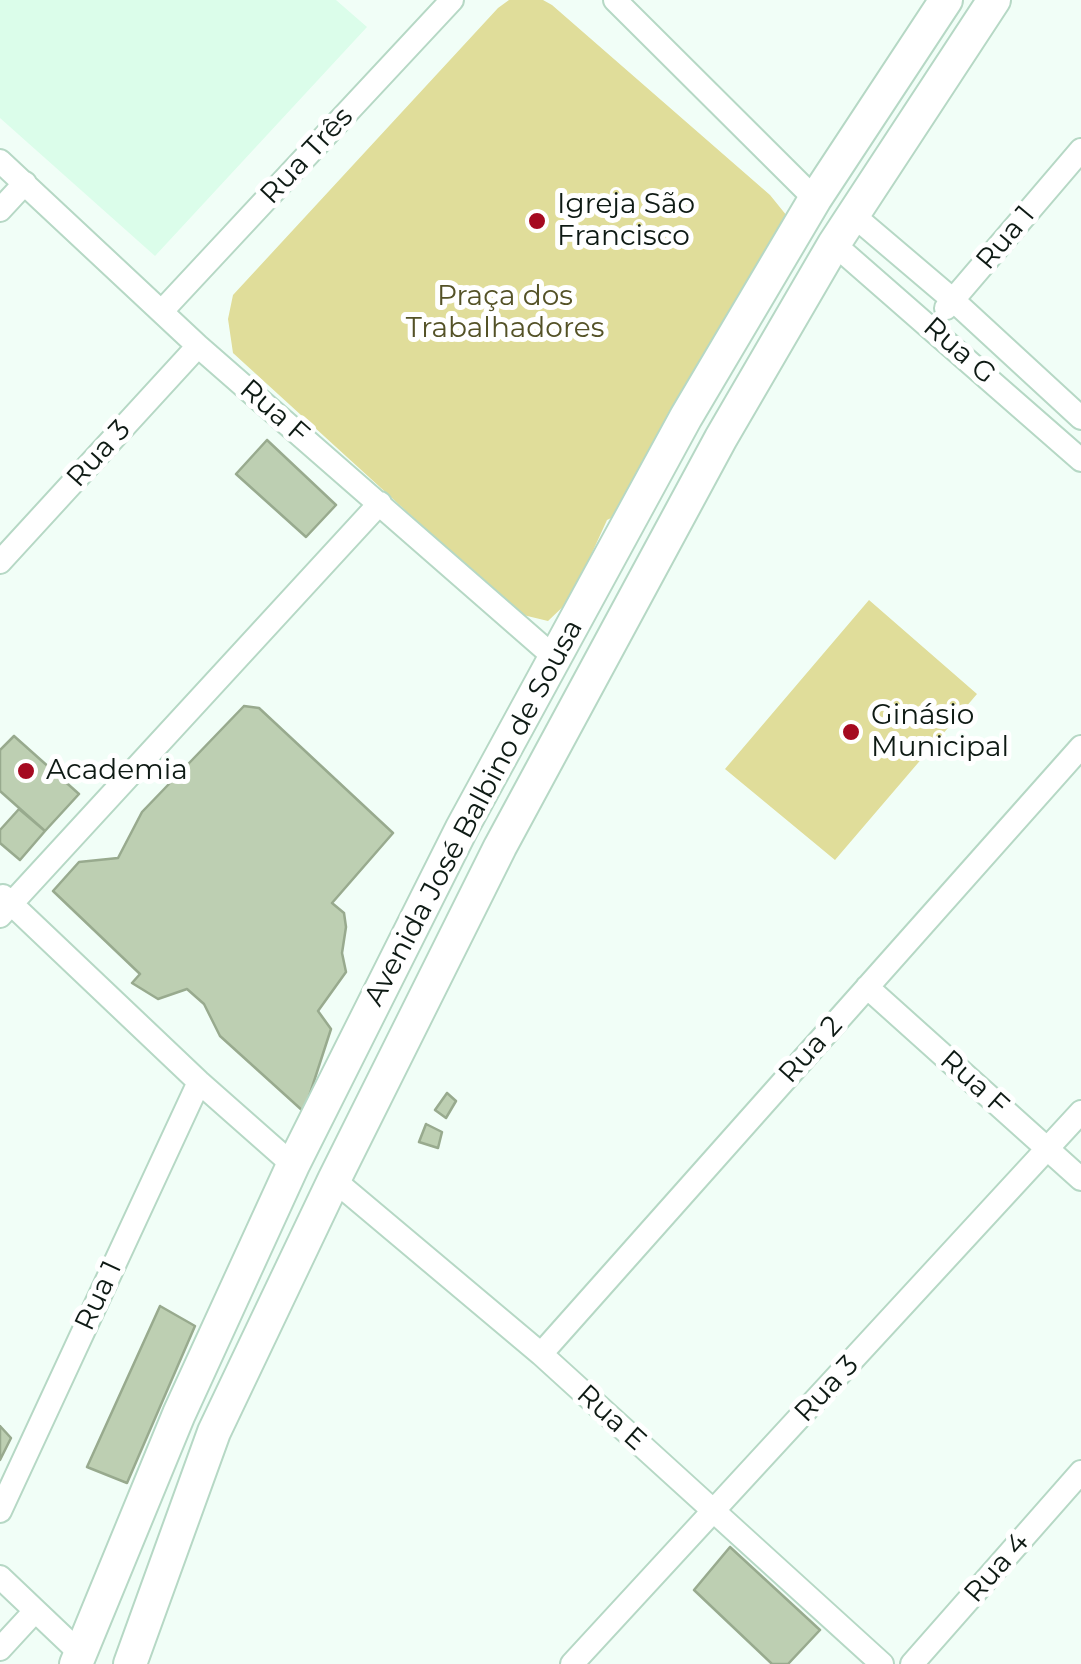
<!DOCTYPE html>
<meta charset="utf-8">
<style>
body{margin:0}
canvas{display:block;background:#f1fef7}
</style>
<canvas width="1081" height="1664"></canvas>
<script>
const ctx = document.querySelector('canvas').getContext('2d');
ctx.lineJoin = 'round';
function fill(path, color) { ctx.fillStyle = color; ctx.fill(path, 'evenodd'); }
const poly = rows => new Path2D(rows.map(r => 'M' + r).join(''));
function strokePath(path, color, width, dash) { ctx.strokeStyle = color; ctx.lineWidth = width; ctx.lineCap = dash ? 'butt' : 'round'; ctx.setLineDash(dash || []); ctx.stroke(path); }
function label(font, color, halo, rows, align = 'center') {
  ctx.font = font + ' Montserrat,sans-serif'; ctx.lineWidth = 10; ctx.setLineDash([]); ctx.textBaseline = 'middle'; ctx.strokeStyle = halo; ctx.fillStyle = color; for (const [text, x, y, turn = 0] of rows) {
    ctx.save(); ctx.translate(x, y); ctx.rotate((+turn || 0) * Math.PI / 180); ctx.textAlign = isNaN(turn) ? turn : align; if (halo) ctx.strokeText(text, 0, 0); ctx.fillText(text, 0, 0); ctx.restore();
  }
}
fill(poly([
 [0,0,336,0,367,27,155,256,0,118]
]), '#dbfdea');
fill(poly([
 [509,0,543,0,552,5,770,195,787,216,642,503,607,520,571,599,548,621,519,614,233,353,228,319,233,295,498,8],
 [869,600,977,694,835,860,725,769]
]), '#e0dd9a');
const building = poly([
 [267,440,336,505,306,537,236,474,267,440],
 [244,706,259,708,393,833,332,903,344,913,346,927,342,953,346,972,318,1011,331,1029,304,1112,220,1036,204,1004,187,989,158,999,132,983,140,974,53,891,79,862,118,858,142,812,244,706],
 [14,736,79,794,45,831,0,791,0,750,14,736],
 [19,809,45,831,20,860,0,843,0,830,19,809],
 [447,1093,456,1101,446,1118,435,1110,447,1093],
 [426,1124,442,1132,438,1148,419,1142,426,1124],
 [160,1306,195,1326,127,1483,87,1467,160,1306],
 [0,1426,11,1438,0,1460,0,1426],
 [730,1547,820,1630,788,1664,772,1664,694,1590,730,1547]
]);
fill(building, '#bdcfb2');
strokePath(building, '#98aa8e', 2.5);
const minor = poly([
 [615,0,815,199],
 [0,161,198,346,554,657],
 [0,210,25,183],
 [853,215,953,300,1081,418],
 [834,244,1081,460],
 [946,308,1081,150],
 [162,311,452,0],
 [0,562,198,346],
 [3,896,199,1082,293,1165],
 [0,916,380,503],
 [867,987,1081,1179],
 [334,1180,541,1354,882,1664],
 [541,1354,1081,747],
 [0,1511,199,1082],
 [0,1577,80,1653],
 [0,1649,35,1611],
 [572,1664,1081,1112],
 [912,1664,1081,1472]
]);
const secondary = poly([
 [76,1664,179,1414,293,1165,462,828,686,417,815,199,946,0],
 [130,1664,214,1432,334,1180,500,847,721,438,834,244,994,0]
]);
strokePath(minor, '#b6d8c5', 26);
strokePath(secondary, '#b6d8c5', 36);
strokePath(minor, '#fff', 22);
strokePath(secondary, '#fff', 32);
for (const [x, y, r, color] of [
 [537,221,10,"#a50a20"],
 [851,732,10,"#a50a20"],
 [26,771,10,"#a50a20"]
]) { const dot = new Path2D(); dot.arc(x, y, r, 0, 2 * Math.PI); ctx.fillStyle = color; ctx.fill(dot); strokePath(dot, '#fff', 4); }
label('28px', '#0e1a14', '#fff', [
 ["Rua Três",307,156,-47],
 ["Rua 1",1006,238,-50],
 ["Rua G",959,351,41],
 ["Rua F",274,412,41],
 ["Rua 3",99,454,-48],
 ["Avenida José Balbino de Sousa",474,813,-62],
 ["Rua 2",811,1050,-48],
 ["Rua F",974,1083,42],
 ["Rua 1",99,1296,-65],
 ["Rua 3",827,1389,-47],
 ["Rua E",611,1418,42],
 ["Rua 4",997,1568,-49]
]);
label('28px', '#0e1a14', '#fff', [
 ["Igreja São",557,205],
 ["Francisco",557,237],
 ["Ginásio",871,716],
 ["Municipal",871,748],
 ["Academia",46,771]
], 'left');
label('28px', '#545227', '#fff', [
 ["Praça dos",505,297],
 ["Trabalhadores",505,329]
]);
</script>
